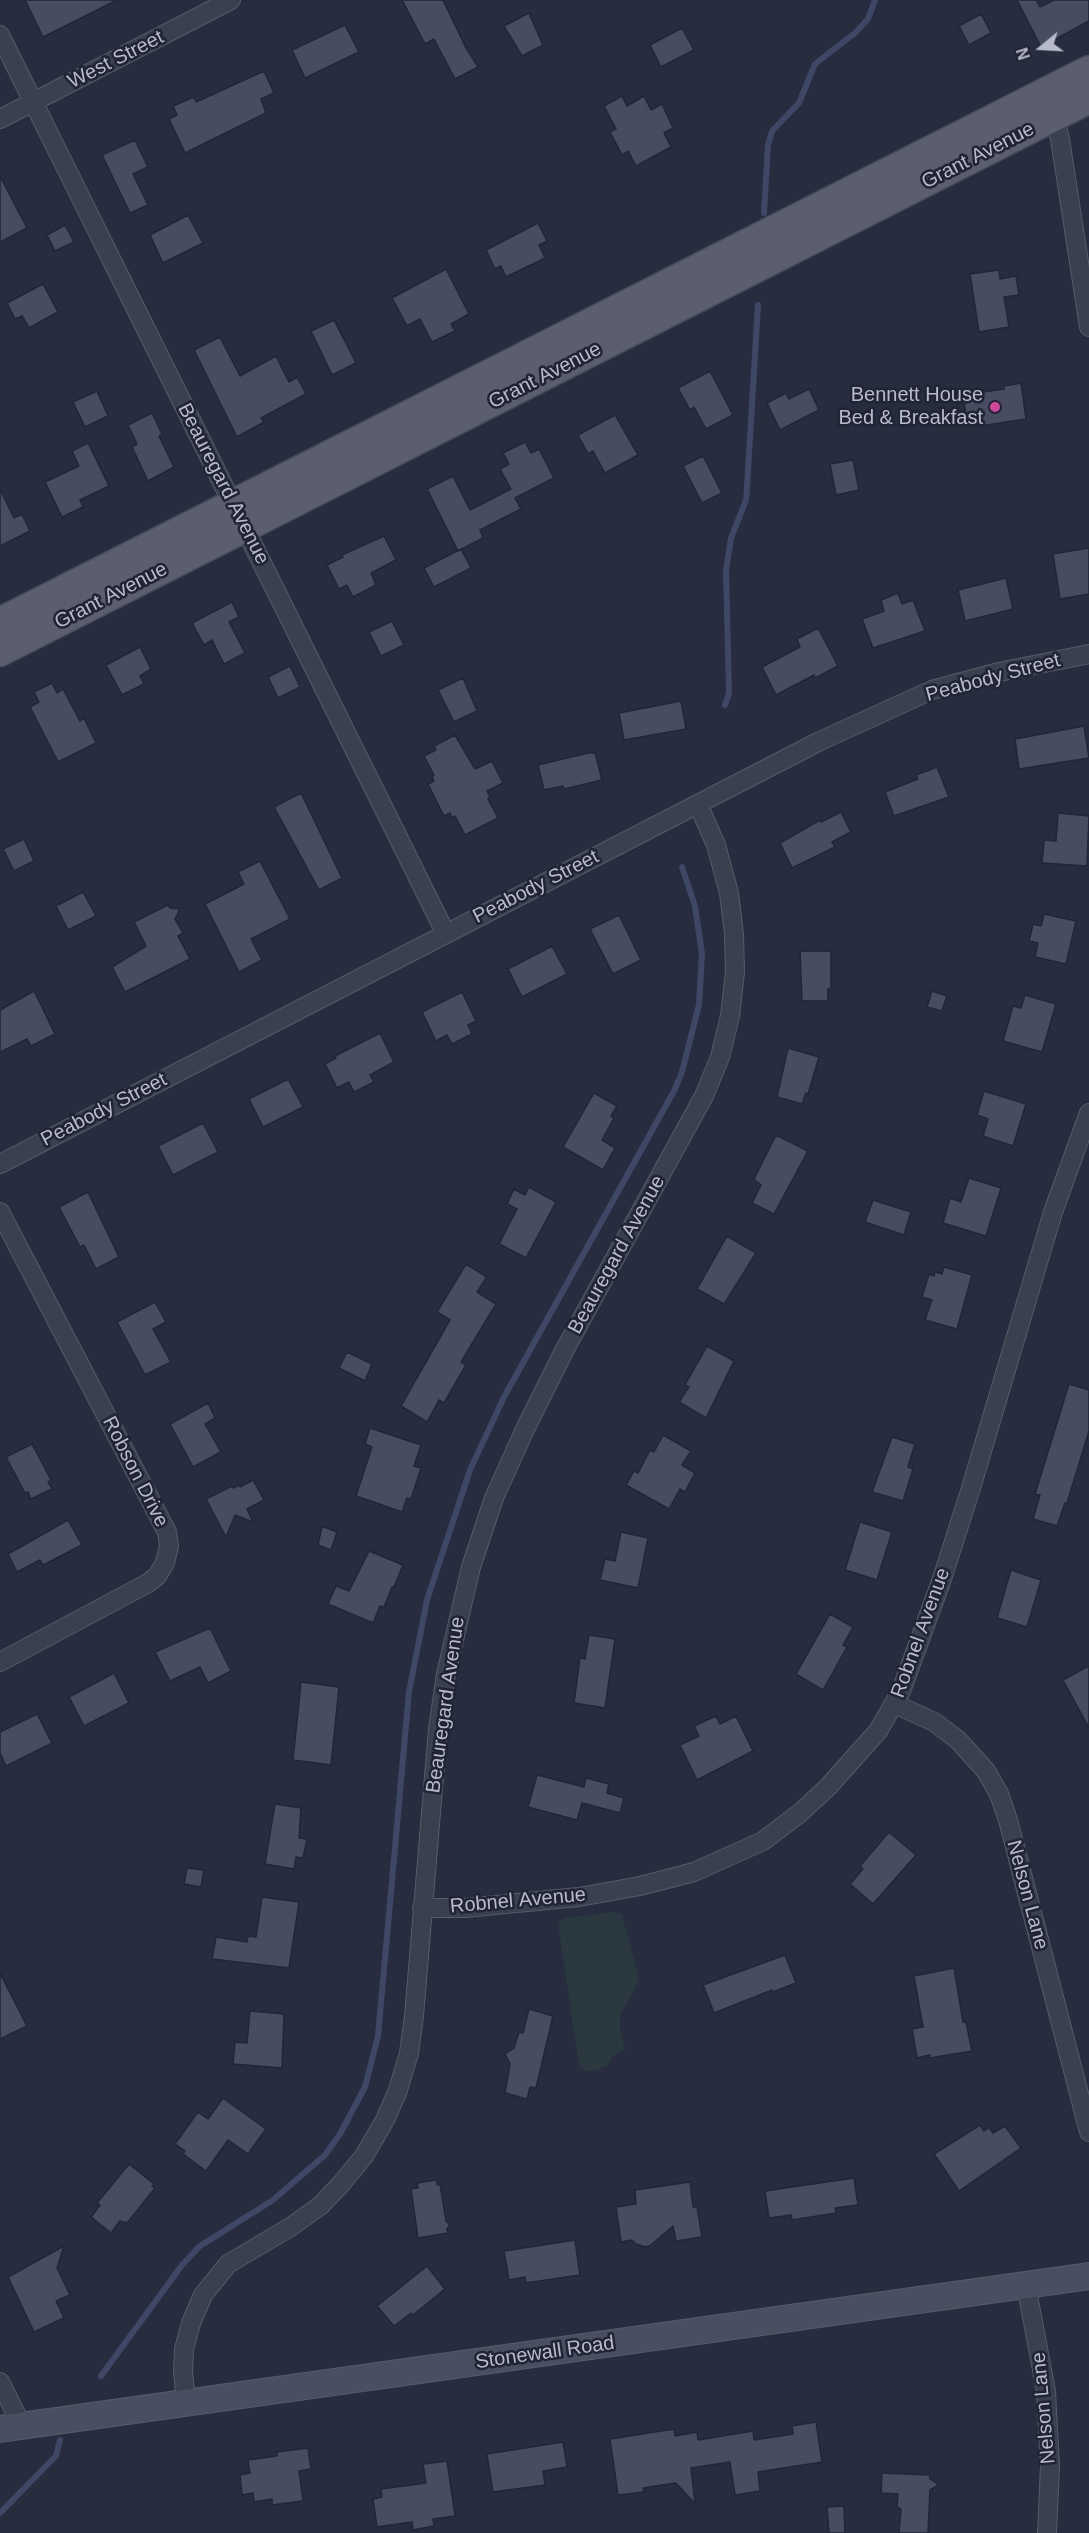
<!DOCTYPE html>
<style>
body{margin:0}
#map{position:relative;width:1089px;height:2533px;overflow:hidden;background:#272d3e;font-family:Helvetica,sans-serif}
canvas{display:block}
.north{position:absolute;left:1011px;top:18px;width:60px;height:60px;-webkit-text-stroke:4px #202434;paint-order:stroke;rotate:252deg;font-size:16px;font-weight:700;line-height:24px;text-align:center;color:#b8bbc9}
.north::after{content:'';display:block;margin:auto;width:21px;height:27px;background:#b8bbc9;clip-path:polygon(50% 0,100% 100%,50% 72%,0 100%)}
</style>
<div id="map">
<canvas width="1089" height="2533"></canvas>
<div class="north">N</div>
</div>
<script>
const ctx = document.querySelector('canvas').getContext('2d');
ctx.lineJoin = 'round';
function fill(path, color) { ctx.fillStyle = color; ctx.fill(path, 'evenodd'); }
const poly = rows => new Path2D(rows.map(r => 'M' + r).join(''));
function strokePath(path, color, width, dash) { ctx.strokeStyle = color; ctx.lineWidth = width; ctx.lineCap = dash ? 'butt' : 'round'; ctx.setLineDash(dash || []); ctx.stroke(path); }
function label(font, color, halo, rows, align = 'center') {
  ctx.font = font + ' Helvetica,sans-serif'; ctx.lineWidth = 5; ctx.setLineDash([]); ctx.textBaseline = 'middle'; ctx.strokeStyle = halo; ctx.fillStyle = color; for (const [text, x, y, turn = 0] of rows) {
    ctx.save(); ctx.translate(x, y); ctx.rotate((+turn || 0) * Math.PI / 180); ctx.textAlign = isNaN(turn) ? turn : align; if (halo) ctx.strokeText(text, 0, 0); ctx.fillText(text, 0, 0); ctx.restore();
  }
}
fill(poly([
 [615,1912,622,1915,639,1979,633,1994,621,2012,620,2028,625,2049,612,2057,608,2065,598,2070,586,2071,579,2066,558,1924,560,1920,566,1918]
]), '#29393f');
strokePath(poly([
 [764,213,768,145,772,131,799,103,815,64,855,33,868,19,875,0],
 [725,705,729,693,726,570,731,538,746,500,747,487,758,305],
 [101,2376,182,2265,200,2246,273,2200,325,2155,340,2134,365,2087,378,2036,409,1692,427,1600,470,1470,504,1397,674,1091,682,1072,699,1005,702,954,695,906,682,867],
 [0,2513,56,2456,60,2440]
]), '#3f4766', 6);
const building = poly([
 [25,0,117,0,43,37,25,0],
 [402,0,443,0,465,46,478,67,455,79,434,39,425,44,402,0],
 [1017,0,1036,0,1040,7,1054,0,1089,0,1089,21,1041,47,1017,0],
 [529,13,543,45,522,56,504,26,529,13],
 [981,14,991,33,969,45,959,26,981,14],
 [345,25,359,52,305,78,292,50,345,25],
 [682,28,694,50,661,67,650,45,682,28],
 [264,71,274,93,261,99,266,113,185,153,169,119,177,115,173,106,194,97,196,102,264,71],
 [622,96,627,106,644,96,651,110,662,104,673,128,664,133,671,147,636,166,628,151,622,155,610,132,616,129,604,106,622,96],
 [135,140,148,167,133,174,148,205,130,213,102,155,135,140],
 [0,176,27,228,0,242,0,176],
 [188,215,203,243,163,263,150,235,188,215],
 [538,223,547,241,539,245,545,258,506,277,501,266,495,269,486,250,538,223],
 [65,225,74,242,55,251,47,235,65,225],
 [446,269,469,314,451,324,455,331,432,342,420,319,407,326,392,298,446,269],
 [999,270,1000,279,1016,276,1019,295,1004,297,1009,327,979,332,970,274,999,270],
 [43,284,58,312,29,328,22,316,15,319,7,303,43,284],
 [334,320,356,363,332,375,311,331,334,320],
 [220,337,240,376,276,356,289,382,297,377,306,394,261,418,264,422,237,437,194,350,220,337],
 [710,371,733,415,706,429,694,407,690,410,678,388,710,371],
 [1021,383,1026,419,980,426,979,419,967,421,963,395,1004,389,1004,386,1021,383],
 [809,389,819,410,780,430,767,403,786,393,789,399,809,389],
 [97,391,108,416,85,427,73,402,97,391],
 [152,413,162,434,159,436,174,467,148,481,132,447,137,444,128,425,152,413],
 [615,415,638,455,605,473,593,451,588,454,578,435,615,415],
 [525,442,531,453,539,449,554,478,515,498,521,509,480,530,483,538,458,551,427,489,453,476,470,510,511,489,500,469,509,464,503,453,525,442],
 [88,443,109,486,80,500,83,507,62,517,45,482,79,466,72,451,88,443],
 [703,456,722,493,702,503,683,466,703,456],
 [853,460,859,490,836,495,830,464,853,460],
 [0,489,14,518,22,514,30,531,0,546,0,489],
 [384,536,396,560,371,573,376,585,353,597,347,585,339,589,327,565,343,557,342,555,384,536],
 [1089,548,1089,594,1060,599,1053,554,1089,548],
 [461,549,471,568,434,587,424,568,461,549],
 [1006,578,1013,609,965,621,958,590,1006,578],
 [898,593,902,604,913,600,925,631,873,648,862,619,884,611,881,600,898,593],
 [232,602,239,617,229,622,245,653,224,664,212,640,204,645,192,623,232,602],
 [392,621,404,645,381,656,369,632,392,621],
 [818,628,838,666,815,678,814,675,776,695,762,667,800,647,797,639,818,628],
 [140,647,151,669,140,676,144,684,122,695,106,665,140,647],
 [290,666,300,687,278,698,268,677,290,666],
 [463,678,477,711,454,722,438,690,463,678],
 [52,683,57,693,63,689,80,721,84,718,96,743,58,762,30,707,39,702,34,692,52,683],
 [681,701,686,729,624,740,619,713,681,701],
 [1084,726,1089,758,1019,769,1015,739,1084,726],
 [455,735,475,769,492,761,503,783,487,791,490,797,488,799,498,818,465,835,455,816,452,818,450,813,444,816,428,784,434,781,432,777,434,775,424,756,436,750,434,746,455,735],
 [588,753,595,753,602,780,564,789,563,786,544,790,538,765,588,753],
 [937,767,949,797,894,816,885,792,918,779,916,775,937,767],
 [301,793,342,878,319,890,274,807,301,793],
 [841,812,851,832,832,842,835,847,792,868,780,843,820,820,821,822,841,812],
 [1058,813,1089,816,1087,866,1042,863,1044,840,1056,841,1058,813],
 [24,839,34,861,14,871,3,849,24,839],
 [260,861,290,919,251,939,262,960,239,972,205,904,244,884,238,872,260,861],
 [83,892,96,916,68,930,56,906,83,892],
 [168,905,170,908,180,909,175,919,183,933,178,936,190,959,125,992,112,967,146,946,134,922,168,905],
 [1044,914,1076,921,1066,964,1035,957,1038,943,1029,941,1033,924,1041,926,1044,914],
 [619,915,641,960,613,974,590,929,619,915],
 [552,946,567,974,522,997,508,969,552,946],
 [800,951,831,951,831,989,828,989,828,1001,802,1001,800,951],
 [34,991,55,1034,31,1046,27,1039,0,1052,0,1010,34,991],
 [932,991,947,996,942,1011,927,1007,932,991],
 [462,992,476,1021,468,1025,472,1034,452,1044,447,1035,436,1041,422,1012,462,992],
 [1025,995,1056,1004,1042,1052,1003,1041,1013,1006,1021,1008,1025,995],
 [380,1033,394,1062,370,1075,374,1082,354,1092,349,1082,337,1088,325,1064,336,1058,335,1056,380,1033],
 [788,1048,819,1057,808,1094,806,1093,802,1104,777,1097,788,1048],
 [288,1079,303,1107,263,1127,249,1099,288,1079],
 [984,1091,1026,1104,1013,1146,983,1136,988,1119,977,1115,984,1091],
 [594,1093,617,1106,611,1116,614,1118,602,1140,615,1148,603,1170,563,1147,594,1093],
 [203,1123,218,1152,173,1175,158,1146,203,1123],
 [778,1136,808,1151,774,1214,752,1203,761,1185,754,1179,775,1137,778,1136],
 [969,1178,1001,1188,986,1236,943,1223,950,1198,961,1202,969,1178],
 [529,1187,556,1202,526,1258,499,1244,517,1209,507,1204,514,1189,525,1195,529,1187],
 [88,1192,119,1257,96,1269,84,1245,80,1247,59,1207,88,1192],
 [873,1200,911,1212,904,1235,865,1222,873,1200],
 [727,1236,756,1253,724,1304,697,1289,727,1236],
 [466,1264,487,1277,477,1292,496,1304,461,1362,466,1365,444,1403,439,1400,427,1422,401,1406,450,1320,437,1312,466,1264],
 [944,1267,972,1275,957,1329,925,1320,932,1300,922,1297,929,1274,934,1276,935,1272,942,1274,944,1267],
 [155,1302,166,1322,153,1329,171,1362,145,1375,117,1322,155,1302],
 [707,1346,734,1361,706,1418,679,1402,689,1387,685,1385,707,1346],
 [347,1352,372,1364,365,1381,339,1368,347,1352],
 [1069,1384,1089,1390,1089,1431,1067,1503,1065,1503,1057,1526,1033,1519,1040,1495,1035,1494,1069,1384],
 [208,1403,215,1418,205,1424,221,1452,193,1467,170,1424,208,1403],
 [370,1428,421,1445,414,1466,421,1468,411,1499,407,1498,402,1512,356,1496,372,1447,365,1444,370,1428],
 [663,1435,691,1451,682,1465,695,1473,685,1492,680,1489,669,1509,626,1485,634,1471,638,1473,650,1450,654,1452,663,1435],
 [892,1437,915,1444,908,1467,913,1469,903,1501,872,1492,892,1437],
 [32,1444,51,1480,48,1482,52,1489,31,1499,28,1492,25,1493,6,1457,32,1444],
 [253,1480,264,1500,247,1509,253,1522,235,1515,226,1537,206,1499,232,1486,233,1488,239,1485,240,1487,253,1480],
 [68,1520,82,1545,43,1565,40,1560,17,1572,8,1554,68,1520],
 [860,1522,892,1532,877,1580,845,1570,860,1522],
 [322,1526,337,1532,331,1550,318,1545,322,1526],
 [621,1532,648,1538,638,1588,600,1580,605,1559,615,1561,621,1532],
 [369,1551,403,1565,394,1587,392,1587,384,1607,380,1606,373,1623,328,1604,336,1586,349,1591,369,1551],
 [1011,1570,1041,1580,1027,1627,997,1618,1011,1570],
 [830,1614,853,1627,843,1645,847,1647,823,1690,796,1674,830,1614],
 [210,1628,231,1671,208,1683,200,1667,170,1681,155,1652,210,1628],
 [589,1635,615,1639,605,1708,574,1703,580,1658,585,1659,589,1635],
 [1089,1666,1089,1728,1063,1680,1089,1666],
 [114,1673,129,1703,84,1726,69,1697,114,1673],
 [301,1682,339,1687,331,1765,293,1760,301,1682],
 [37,1714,52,1743,6,1766,0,1753,0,1732,37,1714],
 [716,1716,720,1724,736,1716,753,1751,697,1780,680,1745,699,1736,694,1726,716,1716],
 [537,1775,584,1787,586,1778,609,1784,607,1793,624,1798,620,1813,582,1803,577,1820,528,1807,537,1775],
 [275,1804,301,1808,299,1838,307,1839,303,1858,296,1857,294,1869,265,1864,275,1804],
 [889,1832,916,1855,873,1904,850,1884,863,1869,860,1866,889,1832],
 [187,1868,204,1870,201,1887,184,1884,187,1868],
 [262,1897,299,1902,289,1968,212,1959,216,1937,247,1942,248,1936,256,1937,262,1897],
 [785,1955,796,1983,773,1992,772,1990,714,2013,703,1985,785,1955],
 [954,1968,963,2022,966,2022,972,2051,930,2058,930,2055,917,2058,912,2029,923,2027,914,1976,954,1968],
 [0,1973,27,2026,0,2039,0,1973],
 [529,2009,553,2016,536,2088,530,2087,527,2099,505,2093,510,2064,505,2054,514,2048,519,2032,523,2033,529,2009],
 [250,2011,284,2014,282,2068,233,2064,235,2042,247,2043,250,2011],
 [223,2098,266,2129,248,2154,228,2140,206,2171,183,2154,185,2151,175,2144,198,2112,208,2119,223,2098],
 [980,2125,984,2131,989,2127,993,2133,1005,2126,1021,2148,959,2191,934,2154,980,2125],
 [129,2164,154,2184,152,2186,155,2188,127,2223,120,2221,111,2233,91,2217,100,2205,97,2203,129,2164],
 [854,2178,858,2205,835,2208,836,2213,792,2220,791,2215,769,2218,765,2191,854,2178],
 [437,2180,437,2185,440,2184,446,2221,450,2225,447,2229,448,2233,418,2238,411,2189,418,2188,417,2183,437,2180],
 [690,2182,693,2207,697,2207,702,2237,676,2241,673,2226,651,2245,646,2247,636,2244,632,2240,621,2242,616,2207,636,2204,635,2190,690,2182],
 [575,2240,580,2275,526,2283,525,2277,509,2280,504,2251,575,2240],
 [64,2246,57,2268,70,2295,56,2301,64,2318,34,2332,8,2277,64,2246],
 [427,2266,445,2289,413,2315,411,2313,394,2326,377,2306,427,2266],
 [816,2422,822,2462,758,2472,760,2491,735,2495,730,2462,691,2468,695,2504,676,2483,643,2488,644,2492,618,2495,610,2439,674,2429,675,2436,697,2432,698,2440,753,2431,754,2440,793,2434,792,2426,816,2422],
 [563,2442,567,2467,543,2471,545,2485,493,2492,487,2454,563,2442],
 [308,2448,311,2469,299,2471,303,2501,272,2505,272,2499,254,2502,253,2493,242,2495,240,2475,250,2473,248,2460,277,2456,277,2452,308,2448],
 [447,2461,455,2516,433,2519,434,2526,413,2530,412,2522,377,2527,373,2499,382,2497,381,2489,426,2483,423,2464,447,2461],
 [882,2473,930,2475,930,2479,939,2485,930,2490,928,2533,899,2533,901,2509,897,2507,898,2494,881,2493,882,2473],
 [844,2506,845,2533,829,2533,827,2507,844,2506]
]);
fill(building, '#474c60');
strokePath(building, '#222636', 1.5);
const street = poly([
 [0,35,446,934],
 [1052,107,1060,139,1089,327],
 [0,119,231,0],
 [0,1164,820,741,932,690,999,672,1089,654],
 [0,1212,167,1532,169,1546,165,1563,157,1576,148,1583,0,1662],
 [895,1704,934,1722,958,1740,986,1771,999,1794,1008,1820,1089,2132],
 [422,1908,465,1908,579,1897,640,1886,694,1872,763,1841,800,1813,828,1787,878,1731,901,1691,942,1579,971,1488,1053,1212,1089,1113],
 [1026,2285,1046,2391,1050,2466,1047,2533],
 [0,2382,22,2426],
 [186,2403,183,2371,184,2349,191,2323,203,2295,228,2264,292,2226,321,2205,341,2184,364,2156,386,2118,398,2090,409,2053,414,2016,438,1729,446,1674,471,1567,494,1498,526,1427,564,1351,704,1096,720,1057,730,1016,735,972,734,934,729,893,716,845,698,804]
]);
const secondary = poly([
 [0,2429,1089,2276]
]);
const primary = poly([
 [0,622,1089,70],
 [0,652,1089,99]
]);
strokePath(street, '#565b69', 20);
strokePath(secondary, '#565b69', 28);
strokePath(primary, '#454958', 31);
strokePath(street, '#3b404e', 18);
strokePath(secondary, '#4a4e61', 26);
strokePath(primary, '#5a5e6e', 28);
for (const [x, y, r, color] of [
 [995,407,6,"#d1479c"]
]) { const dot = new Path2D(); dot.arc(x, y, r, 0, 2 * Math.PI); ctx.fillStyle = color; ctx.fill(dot); strokePath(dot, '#202434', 2); }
label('20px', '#b8bbc9', '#202434', [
 ["West Street",116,60,-27],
 ["Grant Avenue",978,156,-27],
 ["Grant Avenue",545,376,-27],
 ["Beauregard Avenue",223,484,63],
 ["Grant Avenue",111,596,-27],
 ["Peabody Street",993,678,-15],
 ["Peabody Street",536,887,-27],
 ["Peabody Street",104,1110,-27],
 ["Beauregard Avenue",617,1255,-61],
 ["Robson Drive",135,1472,63],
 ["Robnel Avenue",921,1633,-70],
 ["Beauregard Avenue",446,1705,-82],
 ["Nelson Lane",1027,1895,75],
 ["Robnel Avenue",518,1901,-5],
 ["Stonewall Road",545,2353,-8],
 ["Nelson Lane",1044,2408,-95]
]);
label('20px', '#b8bbc9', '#202434', [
 ["Bennett House",983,395],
 ["Bed & Breakfast",983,418]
], 'right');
</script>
